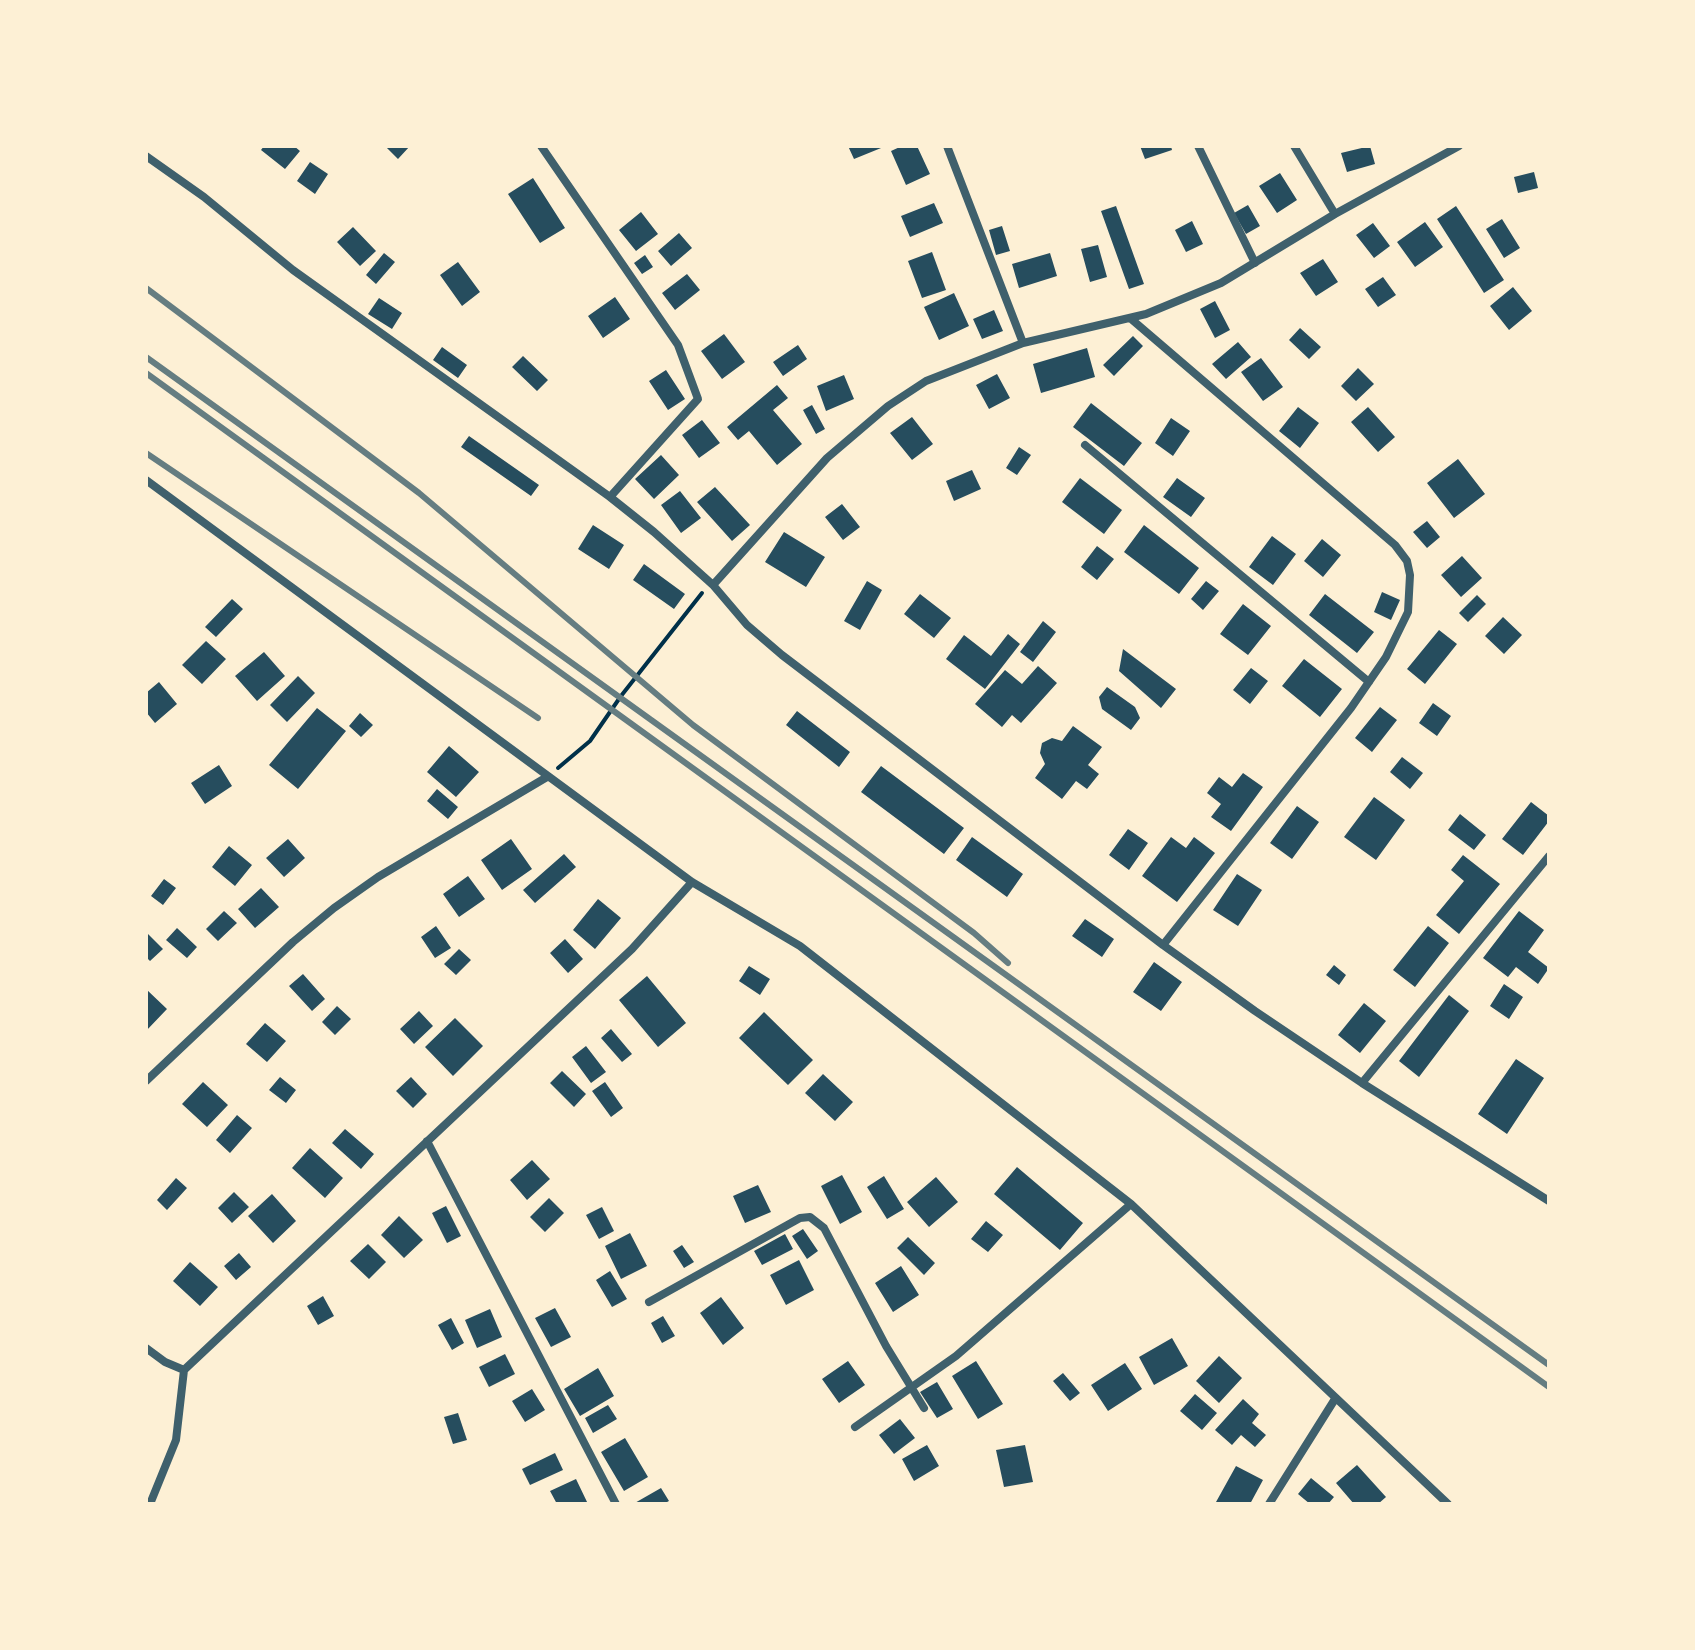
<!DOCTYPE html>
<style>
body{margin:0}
#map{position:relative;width:1695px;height:1650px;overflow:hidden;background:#fdf0d5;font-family:"DejaVu Sans",sans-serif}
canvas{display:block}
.frame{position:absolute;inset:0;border:148px solid #fdf0d5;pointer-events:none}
</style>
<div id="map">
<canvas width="1695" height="1650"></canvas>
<div class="frame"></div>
</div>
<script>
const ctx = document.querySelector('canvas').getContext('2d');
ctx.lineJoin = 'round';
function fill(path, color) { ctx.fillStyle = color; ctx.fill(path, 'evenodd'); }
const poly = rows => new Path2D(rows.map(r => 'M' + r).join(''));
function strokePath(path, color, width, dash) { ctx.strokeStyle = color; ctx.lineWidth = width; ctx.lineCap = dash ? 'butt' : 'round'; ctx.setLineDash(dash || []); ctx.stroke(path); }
fill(poly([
 [264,146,294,146,300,151,285,169,261,150],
 [385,146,410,146,398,159],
 [848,146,886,146,854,159],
 [902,146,917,146,930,174,906,185,891,151],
 [1140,146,1171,146,1172,150,1145,159],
 [1370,146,1375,164,1347,172,1341,153],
 [310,162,328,174,315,194,297,181],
 [1534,172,1538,188,1518,193,1514,177],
 [1280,173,1297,200,1277,213,1259,186],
 [533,178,565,228,540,243,508,194],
 [934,203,943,223,910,237,901,216],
 [1248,205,1260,226,1246,234,1234,213],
 [1116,206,1144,284,1129,289,1101,211],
 [1456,206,1504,280,1484,293,1437,219],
 [641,212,658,234,636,251,619,230],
 [1502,219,1520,248,1504,258,1486,229],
 [1192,221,1203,244,1186,252,1175,230],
 [1425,222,1443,247,1415,267,1397,242],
 [1373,223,1390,246,1374,258,1356,235],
 [1002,226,1010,251,996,255,989,230],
 [353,227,376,251,360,266,337,242],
 [679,233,692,248,671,266,658,251],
 [1098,245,1107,277,1090,282,1081,249],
 [932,252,946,290,922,298,908,261],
 [384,253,395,262,376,284,366,275],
 [1050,253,1057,276,1019,288,1012,264],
 [645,255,653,267,642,274,634,263],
 [1323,259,1338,282,1316,296,1300,273],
 [458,262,480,292,462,306,440,275],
 [687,274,700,290,675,310,662,293],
 [1383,277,1396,295,1378,307,1365,289],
 [1513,287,1532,311,1509,330,1490,306],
 [954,293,969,326,939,340,924,307],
 [615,297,630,319,603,338,588,316],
 [379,298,402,313,392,329,368,314],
 [1215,301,1230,330,1215,338,1200,309],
 [994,310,1003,331,982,339,973,319],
 [1300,328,1321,347,1309,359,1289,340],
 [724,334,745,362,722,379,701,351],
 [1133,336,1143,346,1114,376,1103,365],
 [1238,342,1251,357,1226,379,1212,364],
 [798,345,807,359,783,376,773,362],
 [442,347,467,365,458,378,433,360],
 [1087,348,1095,377,1041,393,1033,364],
 [523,356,548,380,537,391,512,367],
 [1261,358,1283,387,1263,401,1241,372],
 [1358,368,1374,384,1356,401,1341,386],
 [666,370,685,399,668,410,649,381],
 [997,374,1010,398,989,409,976,385],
 [844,375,854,399,826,411,817,386],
 [777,385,788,398,773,410,802,444,777,465,749,431,738,440,727,427],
 [1091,403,1142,443,1124,466,1073,427],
 [812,405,825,429,816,434,803,410],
 [1298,407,1319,423,1300,448,1279,431],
 [1368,407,1395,437,1378,452,1351,422],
 [912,417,933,444,912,460,890,433],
 [1171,418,1190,431,1173,456,1155,443],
 [702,420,720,443,699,458,682,435],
 [469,436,539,485,531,496,461,447],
 [1019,447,1031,455,1017,475,1006,468],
 [661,455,679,475,654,499,635,479],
 [1458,459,1485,494,1454,518,1427,483],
 [972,470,981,489,954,501,946,481],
 [1080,478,1122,510,1104,534,1062,502],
 [1177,478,1205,498,1191,517,1163,497],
 [715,487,750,525,732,541,697,502],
 [680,491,701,518,681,533,661,505],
 [842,504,860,527,843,540,825,517],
 [1427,521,1440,537,1427,548,1413,532],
 [593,525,624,545,609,569,578,549],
 [1144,525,1199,568,1179,594,1124,552],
 [784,532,825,557,806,587,765,562],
 [1272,536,1296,554,1273,585,1249,567],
 [1322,539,1341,555,1323,577,1304,561],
 [1097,546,1114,559,1097,580,1081,567],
 [1462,556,1482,578,1461,597,1441,575],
 [644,564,685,594,674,609,633,580],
 [867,581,882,590,860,630,844,621],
 [1206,581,1219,591,1203,610,1191,599],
 [1382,592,1400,600,1391,620,1374,612],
 [920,594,951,618,934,638,904,614],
 [1325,594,1374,632,1357,653,1309,615],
 [1477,595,1486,604,1468,622,1459,613],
 [232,599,243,609,216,637,205,627],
 [1243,604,1271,626,1248,655,1220,634],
 [1503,617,1522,635,1504,654,1485,636],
 [1043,621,1056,632,1033,662,1020,652],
 [1439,630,1457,644,1425,684,1407,669],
 [1008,634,1020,644,985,689,946,659,964,635,991,656],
 [206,641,226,659,202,684,182,665],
 [1123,649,1176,689,1161,708,1119,671],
 [264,652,285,676,257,701,235,676],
 [1304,659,1342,689,1320,717,1282,686],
 [1038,666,1057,683,1021,723,1012,715,1002,727,975,704,1005,670,1022,684],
 [1251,668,1268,681,1250,704,1233,690],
 [298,676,315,693,287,722,270,705],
 [159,682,177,704,155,723,146,712,146,693],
 [1107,687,1135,707,1140,718,1131,730,1102,709,1099,697],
 [1433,703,1451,716,1437,736,1419,723],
 [1380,707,1397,720,1372,752,1355,738],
 [317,708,346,731,298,789,269,765],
 [797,711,850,752,839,767,786,725],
 [360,713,373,725,361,737,349,726],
 [1073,726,1102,747,1088,765,1099,774,1087,789,1076,781,1062,799,1035,778,1045,764,1040,753,1042,743,1052,738,1062,741],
 [449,746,479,772,456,797,427,772],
 [1402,757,1423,773,1410,789,1390,772],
 [219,765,232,786,205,804,191,783],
 [881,766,964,828,944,854,861,792],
 [1243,773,1263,787,1231,831,1211,817,1221,804,1207,793,1219,777,1232,787],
 [437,789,458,807,448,819,427,801],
 [1374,797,1405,820,1376,860,1344,837],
 [1531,802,1549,816,1549,821,1523,855,1502,839],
 [1297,806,1319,822,1292,859,1270,843],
 [1460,814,1486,835,1474,850,1448,830],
 [1128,829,1148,843,1129,870,1109,855],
 [972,837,1023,874,1007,897,956,860],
 [1171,837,1186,848,1194,837,1215,853,1177,902,1142,876],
 [288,839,305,858,284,877,266,858],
 [511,839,532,869,502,890,481,860],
 [229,846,252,865,235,886,212,867],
 [564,854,576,867,535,903,523,890],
 [1463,855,1500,884,1459,934,1436,915,1464,881,1451,870],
 [1237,874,1262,890,1238,926,1213,910],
 [468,876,485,899,459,917,443,894],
 [164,879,176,888,163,905,151,896],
 [261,888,279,907,255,928,238,909],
 [598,899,621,918,595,949,573,930],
 [224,911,237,923,218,941,206,929],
 [1519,911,1544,930,1528,952,1549,968,1538,984,1516,967,1508,977,1483,958],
 [1085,919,1114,939,1102,957,1072,936],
 [436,926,451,948,435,958,421,937],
 [1428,926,1449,943,1415,987,1393,970],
 [177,928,197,947,187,958,166,940],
 [146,932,163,949,150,961,146,957],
 [565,939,583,959,568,973,550,953],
 [459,949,471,960,456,975,444,964],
 [1154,962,1182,982,1161,1011,1133,992],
 [1334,965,1346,975,1339,985,1326,975],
 [749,966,770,979,760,995,739,981],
 [303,974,325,999,312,1011,289,986],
 [647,976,686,1023,658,1047,619,1000],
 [1504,984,1523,997,1509,1019,1490,1006],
 [146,989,167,1009,146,1031],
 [1449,995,1469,1011,1419,1077,1399,1061],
 [1364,1003,1386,1021,1360,1053,1338,1035],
 [337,1006,351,1019,335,1035,322,1022],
 [419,1011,433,1026,414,1044,400,1029],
 [764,1012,813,1060,788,1085,739,1038],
 [455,1018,483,1046,453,1076,425,1047],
 [265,1023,286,1041,267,1062,246,1044],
 [611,1029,632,1054,622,1062,601,1038],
 [586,1046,606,1072,591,1083,572,1057],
 [1516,1059,1544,1078,1507,1134,1478,1114],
 [562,1071,586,1094,574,1107,550,1083],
 [823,1074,853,1102,835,1121,805,1093],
 [280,1077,296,1090,286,1103,269,1090],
 [411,1077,427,1094,413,1108,396,1091],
 [203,1082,228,1105,207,1127,182,1104],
 [605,1082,623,1108,611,1117,592,1091],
 [237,1115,252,1128,230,1153,216,1140],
 [345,1129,374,1154,361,1169,332,1143],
 [310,1148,343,1178,325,1198,292,1168],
 [532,1160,550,1179,527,1200,510,1180],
 [1017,1167,1083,1223,1060,1250,994,1194],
 [842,1175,862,1212,840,1224,821,1186],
 [884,1176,904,1209,887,1219,867,1187],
 [936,1177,958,1202,929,1227,907,1202],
 [176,1178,187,1188,167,1210,157,1200],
 [758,1185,771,1212,745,1223,733,1196],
 [234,1192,249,1207,232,1223,218,1208],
 [272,1194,296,1221,273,1243,248,1216],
 [549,1198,564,1213,545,1232,530,1217],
 [446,1206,461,1236,447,1243,432,1213],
 [602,1207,614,1231,599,1239,586,1215],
 [399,1216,423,1240,404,1258,381,1235],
 [986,1221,1003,1235,988,1252,971,1239],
 [803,1229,818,1251,807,1259,792,1236],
 [630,1233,647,1266,621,1279,605,1246],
 [785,1234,793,1249,762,1265,754,1251],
 [908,1237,935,1263,924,1275,897,1248],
 [368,1244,386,1262,369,1279,350,1261],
 [682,1245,694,1262,684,1268,673,1251],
 [239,1253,251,1267,236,1280,224,1266],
 [799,1260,814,1290,786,1305,770,1275],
 [190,1262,218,1287,200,1306,173,1281],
 [901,1266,919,1295,893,1312,875,1283],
 [610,1271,627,1299,612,1307,596,1280],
 [323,1296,334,1316,318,1325,307,1306],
 [721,1297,744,1328,723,1345,700,1313],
 [555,1308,571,1337,551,1347,535,1318],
 [490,1309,502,1337,477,1348,465,1320],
 [663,1316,675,1336,662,1343,651,1323],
 [451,1318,464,1343,452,1350,438,1325],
 [1172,1338,1188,1366,1154,1385,1139,1357],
 [505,1354,515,1374,489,1387,479,1367],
 [1219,1356,1242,1378,1219,1403,1196,1381],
 [848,1361,865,1385,839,1403,822,1379],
 [976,1361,1003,1404,978,1419,952,1376],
 [1125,1363,1142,1389,1108,1411,1091,1385],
 [598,1368,614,1396,580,1416,564,1389],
 [1063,1373,1080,1393,1070,1401,1053,1381],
 [937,1382,953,1409,937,1418,920,1392],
 [532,1389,545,1410,525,1422,512,1401],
 [1195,1394,1217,1413,1202,1430,1180,1411],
 [1243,1399,1259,1414,1252,1423,1266,1435,1255,1447,1241,1435,1232,1445,1215,1430],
 [608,1405,617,1419,593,1433,585,1418],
 [458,1413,467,1440,453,1444,444,1417],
 [900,1419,915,1438,894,1454,879,1435],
 [625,1438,648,1477,624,1491,601,1452],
 [927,1445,939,1466,914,1481,902,1459],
 [1025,1445,1033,1482,1004,1487,996,1450],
 [555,1453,563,1470,530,1485,522,1469],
 [1357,1465,1386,1497,1378,1504,1354,1504,1336,1483],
 [1236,1466,1263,1480,1250,1504,1220,1504,1216,1502],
 [1311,1478,1334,1497,1328,1504,1310,1504,1298,1494],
 [576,1479,588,1504,557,1504,550,1491],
 [661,1488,669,1501,663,1504,633,1504]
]), '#264d5e');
strokePath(poly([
 [558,768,590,741,621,696,702,593]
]), '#003049', 4);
strokePath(poly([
 [541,146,678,345,698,399,610,497],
 [947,146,1023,343],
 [1198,146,1255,263],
 [1294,146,1335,214],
 [146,156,204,197,293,270,610,497,654,532,713,585,747,625,782,655,1163,945,1255,1011,1362,1083,1549,1201],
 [1130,318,1395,545,1407,561,1410,575,1408,612,1386,657,1351,708,1163,945],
 [1085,445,1369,682],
 [146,480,692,882,800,946,1131,1204,1448,1504],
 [713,585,827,458,888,406,926,381,1023,343,1146,314,1221,283,1335,214,1459,146],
 [146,1081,293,942,334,908,378,877,547,777],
 [1362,1083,1549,856],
 [427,1141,616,1504],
 [649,1302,800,1218,810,1217,824,1228,886,1346,924,1408],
 [146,1348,165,1362,184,1370],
 [855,1427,956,1356,1131,1204],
 [150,1504,176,1440,184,1370,632,949,692,882],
 [1269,1504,1335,1399]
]), '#3f606c', 8);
strokePath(poly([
 [146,288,419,493,693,725,974,933,1008,963],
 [146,357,1549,1365],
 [146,373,1549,1387],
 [146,453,538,718]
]), '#657d81', 6);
</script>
